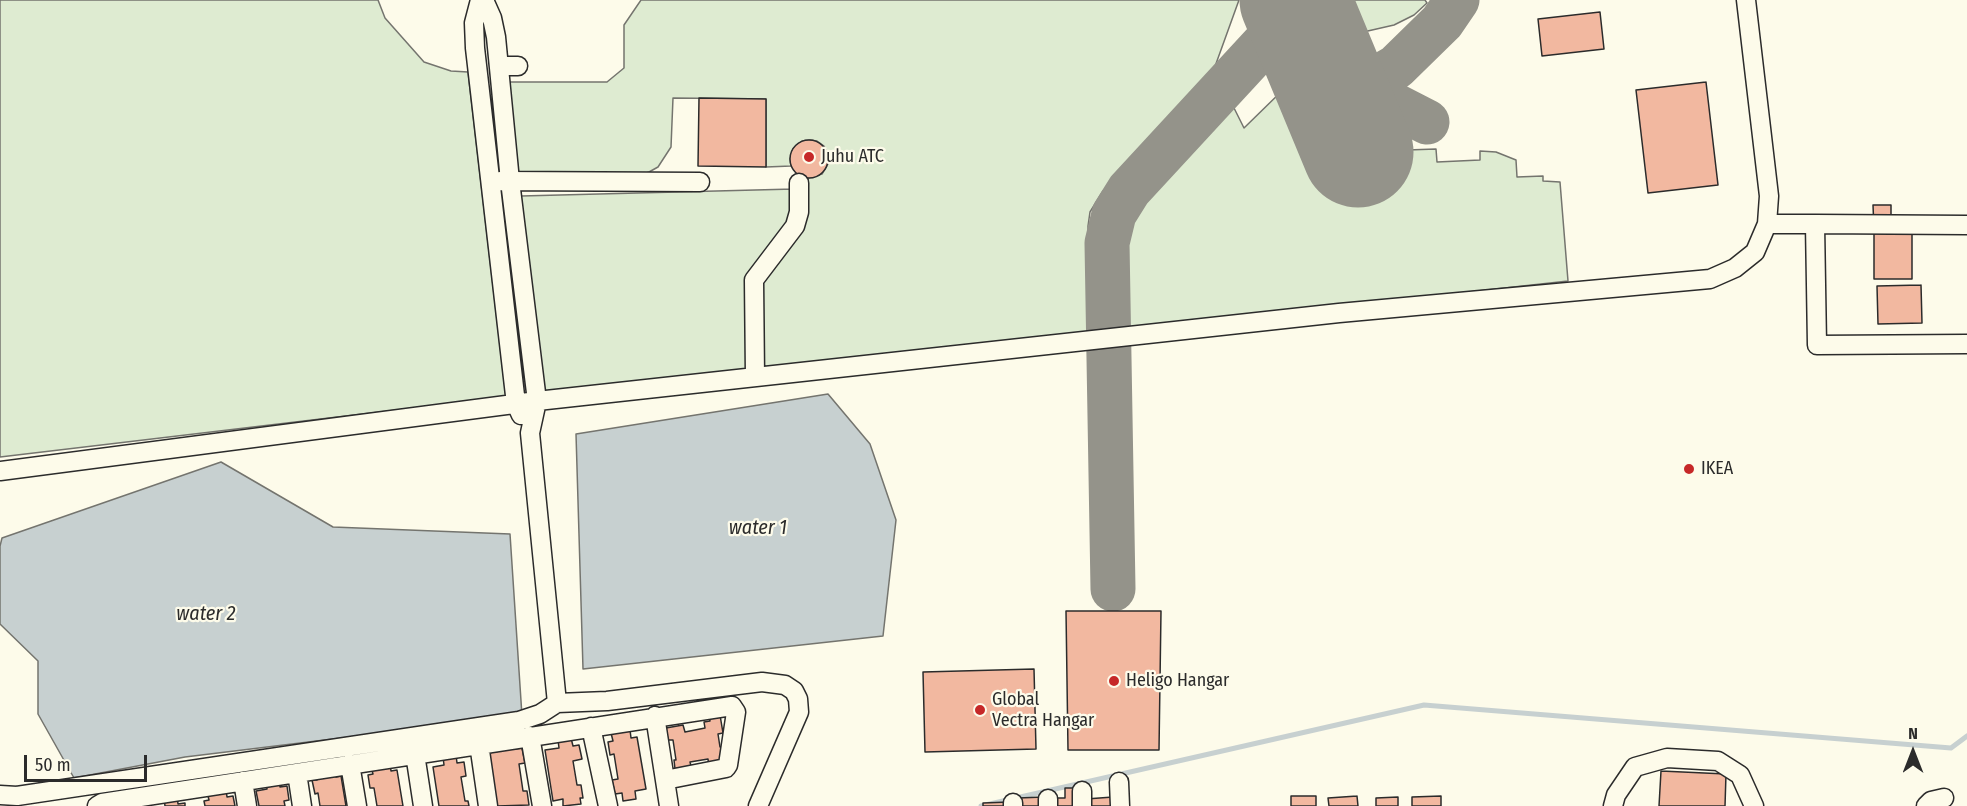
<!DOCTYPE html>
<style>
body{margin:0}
#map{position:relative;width:1967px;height:806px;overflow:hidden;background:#fdfbea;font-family:"Fira Sans Condensed",sans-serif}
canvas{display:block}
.north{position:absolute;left:1883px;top:722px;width:60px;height:60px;-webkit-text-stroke:4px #fdfbea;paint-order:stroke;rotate:0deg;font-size:16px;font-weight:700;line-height:24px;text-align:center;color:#2b2b2b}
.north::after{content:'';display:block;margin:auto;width:21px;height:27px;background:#2b2b2b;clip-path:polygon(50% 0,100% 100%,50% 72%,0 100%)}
.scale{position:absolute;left:24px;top:755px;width:123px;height:27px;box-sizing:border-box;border:3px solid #2b2b2b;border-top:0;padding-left:8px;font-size:18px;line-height:21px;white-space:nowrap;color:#2b2b2b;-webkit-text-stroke:4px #fdfbea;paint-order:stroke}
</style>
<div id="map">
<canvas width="1967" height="806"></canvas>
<div class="north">N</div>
<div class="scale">50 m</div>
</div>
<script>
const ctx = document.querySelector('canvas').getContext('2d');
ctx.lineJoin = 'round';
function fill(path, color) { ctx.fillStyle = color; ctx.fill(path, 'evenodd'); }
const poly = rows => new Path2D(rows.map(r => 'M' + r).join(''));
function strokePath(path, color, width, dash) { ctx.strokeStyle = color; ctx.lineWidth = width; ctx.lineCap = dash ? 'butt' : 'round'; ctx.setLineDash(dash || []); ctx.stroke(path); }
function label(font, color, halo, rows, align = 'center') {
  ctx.font = font + ' "Fira Sans Condensed",sans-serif'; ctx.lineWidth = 4.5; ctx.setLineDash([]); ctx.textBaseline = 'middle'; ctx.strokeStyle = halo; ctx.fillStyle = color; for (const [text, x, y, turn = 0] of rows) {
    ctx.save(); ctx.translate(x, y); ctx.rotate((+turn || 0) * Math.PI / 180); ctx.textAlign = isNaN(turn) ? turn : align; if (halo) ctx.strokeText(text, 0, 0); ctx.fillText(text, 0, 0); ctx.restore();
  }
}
const green = poly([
 [0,0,378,0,385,18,424,62,451,71,468,72,506,397,0,457,0,0],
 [641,0,1239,0,1213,72,1103,191,1090,212,1088,226,1091,334,761,371,760,284,805,221,808,210,808,178,822,174,829,162,828,155,824,146,817,141,810,140,802,141,793,149,790,159,791,166,766,167,766,99,673,98,671,147,658,167,649,172,640,175,519,176,508,82,607,82,624,68,624,25,641,0],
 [1335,0,1425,0,1427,3,1414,15,1394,25,1359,33,1350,30,1345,25,1335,0],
 [1288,85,1328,180,1391,154,1407,150,1436,149,1437,162,1480,160,1480,151,1496,152,1516,160,1517,177,1543,176,1543,181,1560,182,1568,281,1114,331,1117,229,1133,195,1228,96,1244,128,1288,85],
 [794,189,793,218,748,281,749,372,542,393,521,196,794,189]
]);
fill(green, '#deebd1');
strokePath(green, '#74746e', 1.5);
const water = poly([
 [828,394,870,444,896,520,883,636,583,669,576,434,828,394],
 [221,462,333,527,510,534,522,716,185,757,74,778,38,714,38,661,0,624,0,546,2,538,221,462]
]);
fill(water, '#c7d0d0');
strokePath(water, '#74746e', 1.5);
strokePath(poly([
 [981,806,1424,705,1951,748,1967,736]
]), '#c7d0d0', 5);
strokePath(poly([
 [1337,101,1396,67,1442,22,1457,0],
 [1337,101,1371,99,1390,103,1427,122],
 [1113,589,1107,243,1114,214,1129,190,1298,7]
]), '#94938a', 45);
strokePath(poly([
 [1295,0,1358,152]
]), '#94938a', 111);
const building = poly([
 [1600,12,1604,49,1542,56,1538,19,1600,12],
 [1706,82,1718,185,1648,193,1636,90,1706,82],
 [699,98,766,99,766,167,698,166,699,98],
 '790 159a19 19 0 1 1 38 0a19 19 0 1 1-38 0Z',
 [1873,205,1891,205,1891,230,1874,230,1873,205],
 [1874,230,1912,230,1912,279,1874,279,1874,230],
 [1921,285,1922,323,1878,324,1877,286,1921,285],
 [1066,611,1161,611,1159,750,1068,750,1066,611],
 [1034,669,1036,749,925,752,923,672,1034,669],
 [720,715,723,733,718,734,720,747,723,746,726,764,709,767,708,759,690,762,691,766,675,769,674,760,676,760,673,740,668,740,666,728,683,725,685,732,705,728,704,722,710,721,709,716,720,715],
 [630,730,631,738,637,737,646,789,635,791,636,799,623,801,622,793,615,794,612,780,618,779,614,754,610,755,608,742,613,741,611,733,630,730],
 [571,738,573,746,579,745,582,759,573,761,577,785,581,785,583,798,580,798,581,804,563,806,563,799,553,801,545,750,559,748,558,740,571,738],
 [513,740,515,749,522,748,525,763,519,764,523,791,527,791,529,805,497,806,488,753,500,751,499,742,513,740],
 [456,755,457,763,464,762,466,776,461,777,465,801,468,801,469,806,439,806,433,767,444,765,443,757,456,755],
 [390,764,391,771,397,770,403,806,377,806,374,788,370,788,368,775,373,774,371,767,390,764],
 [334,769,336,777,341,776,346,806,320,806,318,793,315,794,312,780,317,780,316,772,334,769],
 [1661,771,1726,774,1725,806,1659,806,1661,771],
 [279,779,280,787,287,786,289,800,284,801,285,806,259,806,256,791,267,789,266,781,279,779],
 [1065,788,1079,788,1080,806,1052,806,1052,798,1065,798,1065,788],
 [226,789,227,797,233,796,235,806,205,806,204,801,209,800,207,792,226,789],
 [177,796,178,804,185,803,185,806,165,806,164,798,177,796],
 [1291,796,1316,796,1316,806,1291,806,1291,796],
 [1357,796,1358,806,1329,806,1328,798,1357,796],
 [1441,796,1441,806,1412,806,1412,797,1441,796],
 [1044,797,1045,806,1018,806,1018,798,1044,797],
 [1113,797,1113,806,1087,806,1086,799,1113,797],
 [1398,797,1398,806,1376,806,1376,798,1398,797],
 [1009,802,1009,806,983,806,983,803,1009,802]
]);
fill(building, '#f2b8a0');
strokePath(building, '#2b2b2b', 1.5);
const minor = poly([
 [480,0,474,23,475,48,516,404,521,415],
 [484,0,492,18,496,37,510,181,537,401,530,433,557,703,607,701,762,682,785,685,794,691,798,699,799,712,758,806],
 [499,66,518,66],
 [500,181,700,182],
 [1767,224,1815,224],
 [1967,225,1815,224,1817,345,1967,344],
 [755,377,754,280,795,226,799,212,799,183],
 [0,471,537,401,1339,313,1710,279,1735,268,1755,252,1767,224,1769,196,1746,0],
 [655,716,669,806],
 [591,727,608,806],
 [530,736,542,806],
 [479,744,488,806],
 [415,754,423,806],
 [350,764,357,806],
 [297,773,302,806],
 [243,781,247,806],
 [1119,782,1120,806],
 [1082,791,1082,806],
 [0,795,17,796,519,721,540,714,557,703],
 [1048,799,1048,806],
 [1013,803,1013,806],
 [97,806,102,803,732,706,736,712,728,765,726,768,665,780],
 [1613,806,1616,795,1635,767,1667,758,1718,761,1740,775,1754,806],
 [1926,806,1931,801,1944,798]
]);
strokePath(minor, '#2b2b2b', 21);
strokePath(minor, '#fdfbea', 18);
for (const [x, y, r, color] of [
 [809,157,6,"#c62828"],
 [1689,469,6,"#c62828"],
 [1114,681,6,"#c62828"],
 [980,710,6,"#c62828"]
]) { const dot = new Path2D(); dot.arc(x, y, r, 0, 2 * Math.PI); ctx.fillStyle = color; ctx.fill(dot); strokePath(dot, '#fdfbea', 2); }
label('18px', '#2b2b2b', '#fdfbea', [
 ["Juhu ATC",821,157],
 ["IKEA",1701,469],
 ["Heligo Hangar",1126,681],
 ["Global",992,700],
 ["Vectra Hangar",992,721]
], 'left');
label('italic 20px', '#2b2b2b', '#fdfbea', [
 ["water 1",758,528],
 ["water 2",206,614]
]);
</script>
